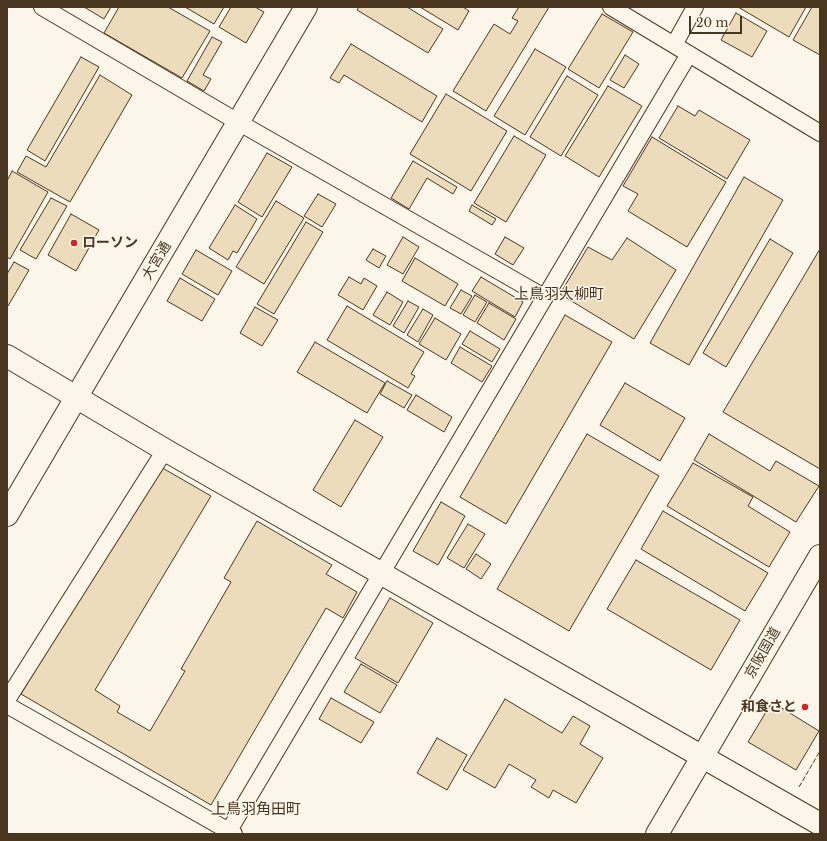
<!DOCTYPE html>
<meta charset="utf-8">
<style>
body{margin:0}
#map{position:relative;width:827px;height:841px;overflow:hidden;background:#fbf6e9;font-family:"Libre Baskerville",serif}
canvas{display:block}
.frame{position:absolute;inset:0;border:8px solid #4a3520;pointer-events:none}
.scale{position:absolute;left:689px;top:16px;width:53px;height:18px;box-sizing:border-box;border:2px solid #4a3520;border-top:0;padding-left:5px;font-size:12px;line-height:14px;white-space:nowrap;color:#4a3520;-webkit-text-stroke:3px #fbf6e9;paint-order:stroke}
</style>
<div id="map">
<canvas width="827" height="841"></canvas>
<div class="frame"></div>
<div class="scale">20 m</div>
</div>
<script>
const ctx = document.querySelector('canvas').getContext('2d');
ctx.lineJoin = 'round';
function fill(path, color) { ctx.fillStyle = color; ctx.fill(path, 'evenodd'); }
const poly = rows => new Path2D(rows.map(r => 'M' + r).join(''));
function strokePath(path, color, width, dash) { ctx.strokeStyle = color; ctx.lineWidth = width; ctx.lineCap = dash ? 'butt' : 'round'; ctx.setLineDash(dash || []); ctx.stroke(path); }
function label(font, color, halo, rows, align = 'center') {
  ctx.font = font + ' "Libre Baskerville","Noto Sans JP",serif'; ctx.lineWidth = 3; ctx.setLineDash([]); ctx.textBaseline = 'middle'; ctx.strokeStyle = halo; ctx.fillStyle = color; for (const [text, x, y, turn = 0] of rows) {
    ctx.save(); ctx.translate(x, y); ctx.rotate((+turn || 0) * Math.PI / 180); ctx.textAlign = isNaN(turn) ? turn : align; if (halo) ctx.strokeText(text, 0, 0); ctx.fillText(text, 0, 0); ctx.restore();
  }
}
const building = poly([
 [84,7,111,7,104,19,84,7],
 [119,7,168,7,210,31,182,78,104,33,119,7],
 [185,7,224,7,214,24,185,7],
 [231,7,255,7,264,12,246,43,219,27,231,7],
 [359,7,407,7,443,29,428,53,357,10,359,7],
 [420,7,463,7,469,11,458,30,420,7],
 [519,7,549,7,486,111,453,91,494,24,510,34,518,21,512,18,519,7],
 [738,7,806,7,789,37,738,7],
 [812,7,820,7,820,55,793,40,812,7],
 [736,13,767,31,752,57,721,40,736,13],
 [602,14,633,32,599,88,568,69,602,14],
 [212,37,222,42,203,75,211,79,204,91,187,81,212,37],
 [351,44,437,96,422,122,344,75,339,83,330,78,351,44],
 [535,49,566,67,525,135,494,116,535,49],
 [625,55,639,64,624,88,610,80,625,55],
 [81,57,99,67,45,161,27,150,81,57],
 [100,75,132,95,70,202,17,172,26,156,46,167,100,75],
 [567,76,598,95,561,156,530,137,567,76],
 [608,86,642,106,599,177,565,156,608,86],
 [446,94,507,131,471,191,410,154,446,94],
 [678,106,695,116,699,110,750,140,727,179,659,138,678,106],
 [514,136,546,155,506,222,474,203,514,136],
 [652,137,726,182,687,247,628,211,638,194,623,186,652,137],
 [267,153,292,167,262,217,238,202,267,153],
 [413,161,457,187,453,194,427,178,409,209,391,198,413,161],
 [12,171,48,192,10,259,7,257,7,181,12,171],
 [744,177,783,200,689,365,650,343,744,177],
 [318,194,336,204,322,227,304,216,318,194],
 [51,198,67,206,36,259,20,250,51,198],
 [276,201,304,218,264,284,236,267,276,201],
 [235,205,257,219,237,253,233,251,228,260,209,248,235,205],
 [472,205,496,219,492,225,469,211,472,205],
 [71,214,99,230,76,271,48,255,71,214],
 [306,222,323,232,274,314,257,304,306,222],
 [403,237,419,247,403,274,387,265,403,237],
 [505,237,524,248,513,265,495,254,505,237],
 [627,238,676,270,634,339,560,294,588,247,612,260,627,238],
 [770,239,793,253,726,367,703,353,770,239],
 [373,249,386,256,379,268,366,260,373,249],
 [820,249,820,469,723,412,820,249],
 [196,250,232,271,218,295,182,274,196,250],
 [415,258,458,284,445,306,402,281,415,258],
 [14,262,29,270,8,306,7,305,7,274,14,262],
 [349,277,361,284,364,278,377,286,363,310,338,295,349,277],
 [481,277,523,302,515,317,472,291,481,277],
 [180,278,215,299,202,321,167,301,180,278],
 [461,290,472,296,461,314,450,308,461,290],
 [387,292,403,302,390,325,373,315,387,292],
 [475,295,487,302,475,322,463,315,475,295],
 [408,301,419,307,404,333,393,326,408,301],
 [489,303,516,319,504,340,477,323,489,303],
 [347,306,424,352,411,374,415,376,408,388,327,340,347,306],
 [255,307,278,320,262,346,240,333,255,307],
 [423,309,433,315,418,342,407,335,423,309],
 [565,315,612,342,506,524,460,497,565,315],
 [435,318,461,334,446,360,419,344,435,318],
 [470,331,500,349,492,362,462,344,470,331],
 [315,342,385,383,367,413,297,372,315,342],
 [460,347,492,366,482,382,451,363,460,347],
 [387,381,412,395,404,408,380,394,387,381],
 [625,383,685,418,660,461,600,425,625,383],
 [416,395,452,417,444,432,407,410,416,395],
 [355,420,383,437,341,507,313,490,355,420],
 [587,434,659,476,569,631,497,589,587,434],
 [709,434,770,471,776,461,819,486,796,522,694,460,709,434],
 [693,463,753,497,748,506,790,532,769,567,667,506,693,463],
 [159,466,211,496,95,690,120,706,117,712,150,731,185,671,181,669,231,582,224,578,257,521,332,565,326,574,357,592,343,618,326,608,211,805,21,694,159,466],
 [441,502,465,516,438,565,413,551,441,502],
 [663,511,768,573,745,611,641,549,663,511],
 [468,524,485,534,464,568,447,558,468,524],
 [476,554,491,564,481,579,466,569,476,554],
 [636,560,740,620,711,670,607,609,636,560],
 [390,598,433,623,398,683,355,658,390,598],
 [361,664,397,685,380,713,344,692,361,664],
 [331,698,374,722,361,743,319,719,331,698],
 [505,699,562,733,573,716,590,726,580,744,603,758,576,803,553,790,549,798,531,787,536,780,509,764,495,788,463,770,505,699],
 [772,702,819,731,796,770,748,742,772,702],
 [437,738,467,755,447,790,417,773,437,738]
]);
fill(building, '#ecdcbc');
strokePath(building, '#4a3520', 1);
const street = poly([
 [42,7,238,122,544,297],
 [611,7,820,133],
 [674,45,695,7],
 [7,700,165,450],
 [7,705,234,834],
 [227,834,689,54]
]);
const secondary = poly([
 [7,356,165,450,820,824],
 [7,515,306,7]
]);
const highway = poly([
 [657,834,820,556]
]);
strokePath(street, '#4a3520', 18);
strokePath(secondary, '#4a3520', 24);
strokePath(highway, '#4a3520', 24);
strokePath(street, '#fbf6e9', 16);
strokePath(secondary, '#fbf6e9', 22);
strokePath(highway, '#fbf6e9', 22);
strokePath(poly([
 [799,787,820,751]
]), '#4a3520', 1, [5, 2]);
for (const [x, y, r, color] of [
 [74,243,4,"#c62828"],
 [805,707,4,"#c62828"]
]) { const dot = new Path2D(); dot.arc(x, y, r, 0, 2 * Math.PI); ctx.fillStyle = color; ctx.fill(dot); strokePath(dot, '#fbf6e9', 1.5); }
label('bold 14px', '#4a3520', '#fbf6e9', [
 ["ローソン",82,243],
 ["和食さと",797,707,"right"]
], 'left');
label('14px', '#4a3520', '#fbf6e9', [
 ["大宮通",157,261,-59],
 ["京阪国道",763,653,-60]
]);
label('15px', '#4a3520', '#fbf6e9', [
 ["上鳥羽大柳町",559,295],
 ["上鳥羽角田町",256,810]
]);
</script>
